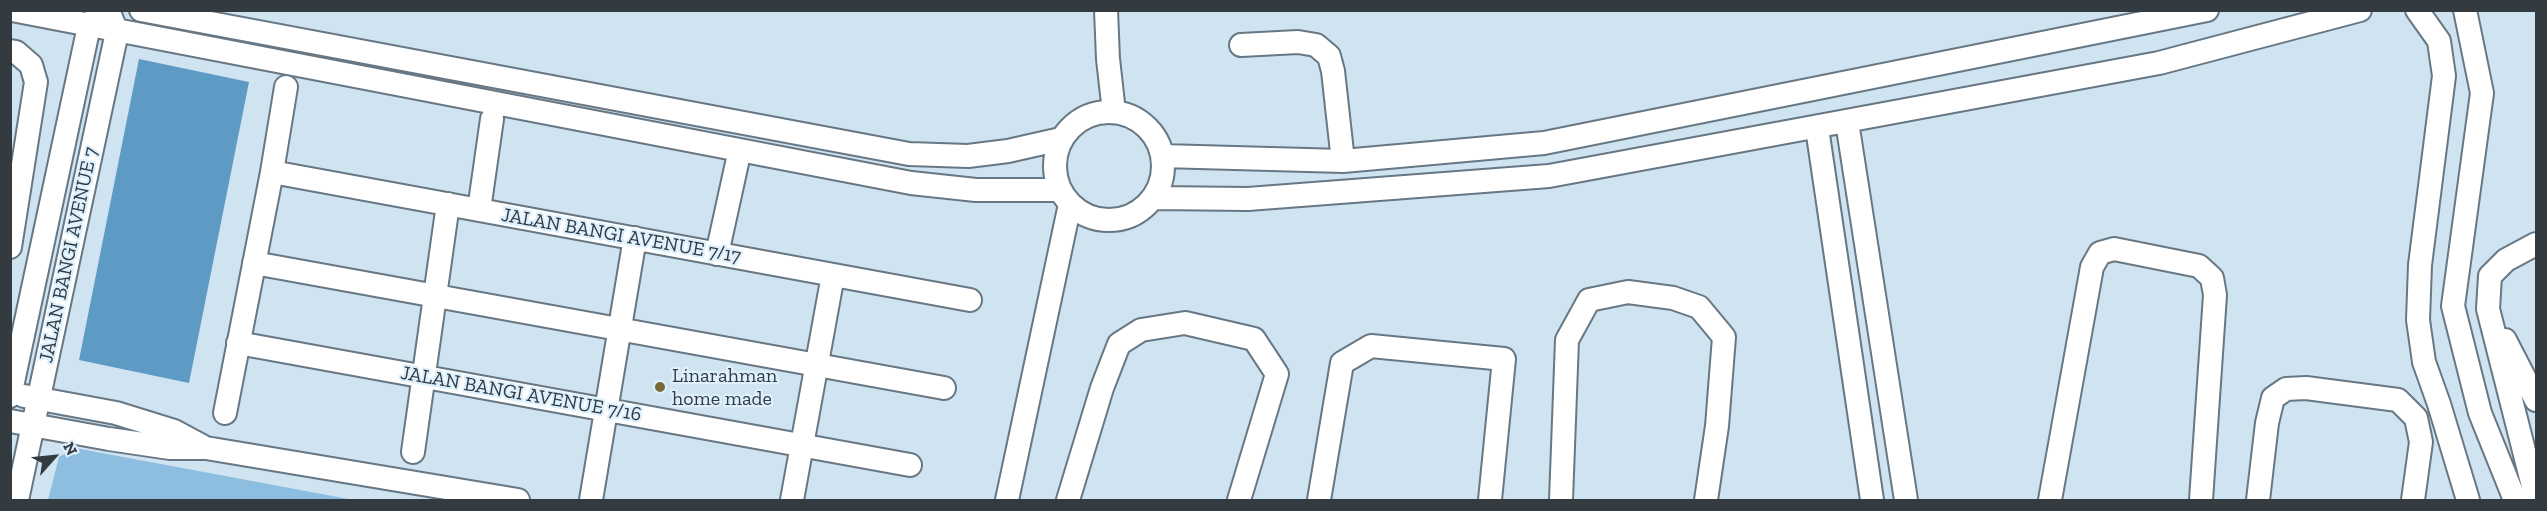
<!DOCTYPE html>
<style>
body{margin:0}
#map{position:relative;width:2547px;height:511px;overflow:hidden;background:#d0e3f0;font-family:"Zilla Slab",serif}
canvas{display:block}
.frame{position:absolute;inset:0;border:12px solid #333a40;pointer-events:none}
.north{position:absolute;left:24px;top:427px;width:60px;height:60px;-webkit-text-stroke:4px #ddf0fe;paint-order:stroke;rotate:63deg;font-size:16px;font-weight:700;line-height:24px;text-align:center;color:#333a40}
.north::after{content:'';display:block;margin:auto;width:21px;height:27px;background:#333a40;clip-path:polygon(50% 0,100% 100%,50% 72%,0 100%)}
</style>
<div id="map">
<canvas width="2547" height="511"></canvas>
<div class="frame"></div>
<div class="north">N</div>
</div>
<script>
const ctx = document.querySelector('canvas').getContext('2d');
ctx.lineJoin = 'round';
function fill(path, color) { ctx.fillStyle = color; ctx.fill(path, 'evenodd'); }
const poly = rows => new Path2D(rows.map(r => 'M' + r).join(''));
function strokePath(path, color, width, dash) { ctx.strokeStyle = color; ctx.lineWidth = width; ctx.lineCap = dash ? 'butt' : 'round'; ctx.setLineDash(dash || []); ctx.stroke(path); }
function label(font, color, halo, rows, align = 'center') {
  ctx.font = font + ' "Zilla Slab",serif'; ctx.lineWidth = 4.5; ctx.setLineDash([]); ctx.textBaseline = 'middle'; ctx.strokeStyle = halo; ctx.fillStyle = color; for (const [text, x, y, turn = 0] of rows) {
    ctx.save(); ctx.translate(x, y); ctx.rotate((+turn || 0) * Math.PI / 180); ctx.textAlign = isNaN(turn) ? turn : align; if (halo) ctx.strokeText(text, 0, 0); ctx.fillText(text, 0, 0); ctx.restore();
  }
}
fill(poly([
 [75,448,354,500,48,500,59,457]
]), '#8ebedf');
fill(poly([
 [139,59,249,82,189,383,79,360]
]), '#5d9ac4');
const minor = poly([
 [12,10,911,183,976,190,1060,190],
 [141,10,909,154,968,156,1008,151,1061,139],
 [1106,10,1108,59,1114,112],
 [2417,10,2439,41,2444,76,2420,265,2418,320,2424,362,2439,404,2468,500],
 [2465,10,2482,93,2453,306,2480,413,2515,500],
 [1241,45,1298,42,1316,45,1329,56,1333,71,1343,161],
 [10,51,16,52,31,65,36,82,10,247],
 '1055 166a54 54 0 1 1 108 0a54 54 0 1 1-108 0Z',
 [1847,122,1906,500],
 [1817,128,1872,500],
 [1162,156,1343,161,1544,143,2207,10],
 [272,172,970,300],
 [1154,198,1248,199,1549,176,2159,63,2360,10],
 [479,210,492,119],
 [2536,244,2506,260,2490,276,2488,309,2536,498],
 [717,254,737,163],
 [254,263,944,388],
 [2505,340,2536,400],
 [238,343,910,465],
 [10,396,89,26,98,14],
 [24,396,116,413,174,431,202,446],
 [225,413,272,172,286,87],
 [10,421,109,439,170,448,206,448,518,500],
 [413,452,448,204],
 [17,500,117,32,108,10],
 [591,500,635,238],
 [792,500,833,275],
 [1007,500,1070,204],
 [1068,500,1102,388,1119,344,1141,330,1185,323,1254,339,1277,374,1239,500],
 [1319,500,1342,363,1371,346,1504,359,1490,500],
 [1561,500,1567,340,1589,300,1628,292,1673,298,1699,307,1724,337,1717,426,1706,500],
 [2050,500,2092,267,2100,253,2114,249,2199,266,2212,278,2215,295,2201,500],
 [2258,500,2267,423,2273,398,2286,389,2306,388,2398,400,2416,418,2421,442,2413,500]
]);
strokePath(minor, '#677784', 26);
strokePath(minor, '#fff', 22);
for (const [x, y, r, color] of [
 [660,387,6,"#7a6836"]
]) { const dot = new Path2D(); dot.arc(x, y, r, 0, 2 * Math.PI); ctx.fillStyle = color; ctx.fill(dot); strokePath(dot, '#ddf0fe', 2); }
label('20px', '#333a40', '#ddf0fe', [
 ["JALAN BANGI AVENUE 7/17",621,236,10],
 ["JALAN BANGI AVENUE 7",69,255,-78],
 ["JALAN BANGI AVENUE 7/16",521,394,10]
]);
label('20px', '#333a40', '#ddf0fe', [
 ["Linarahman",672,376],
 ["home made",672,399]
], 'left');
</script>
